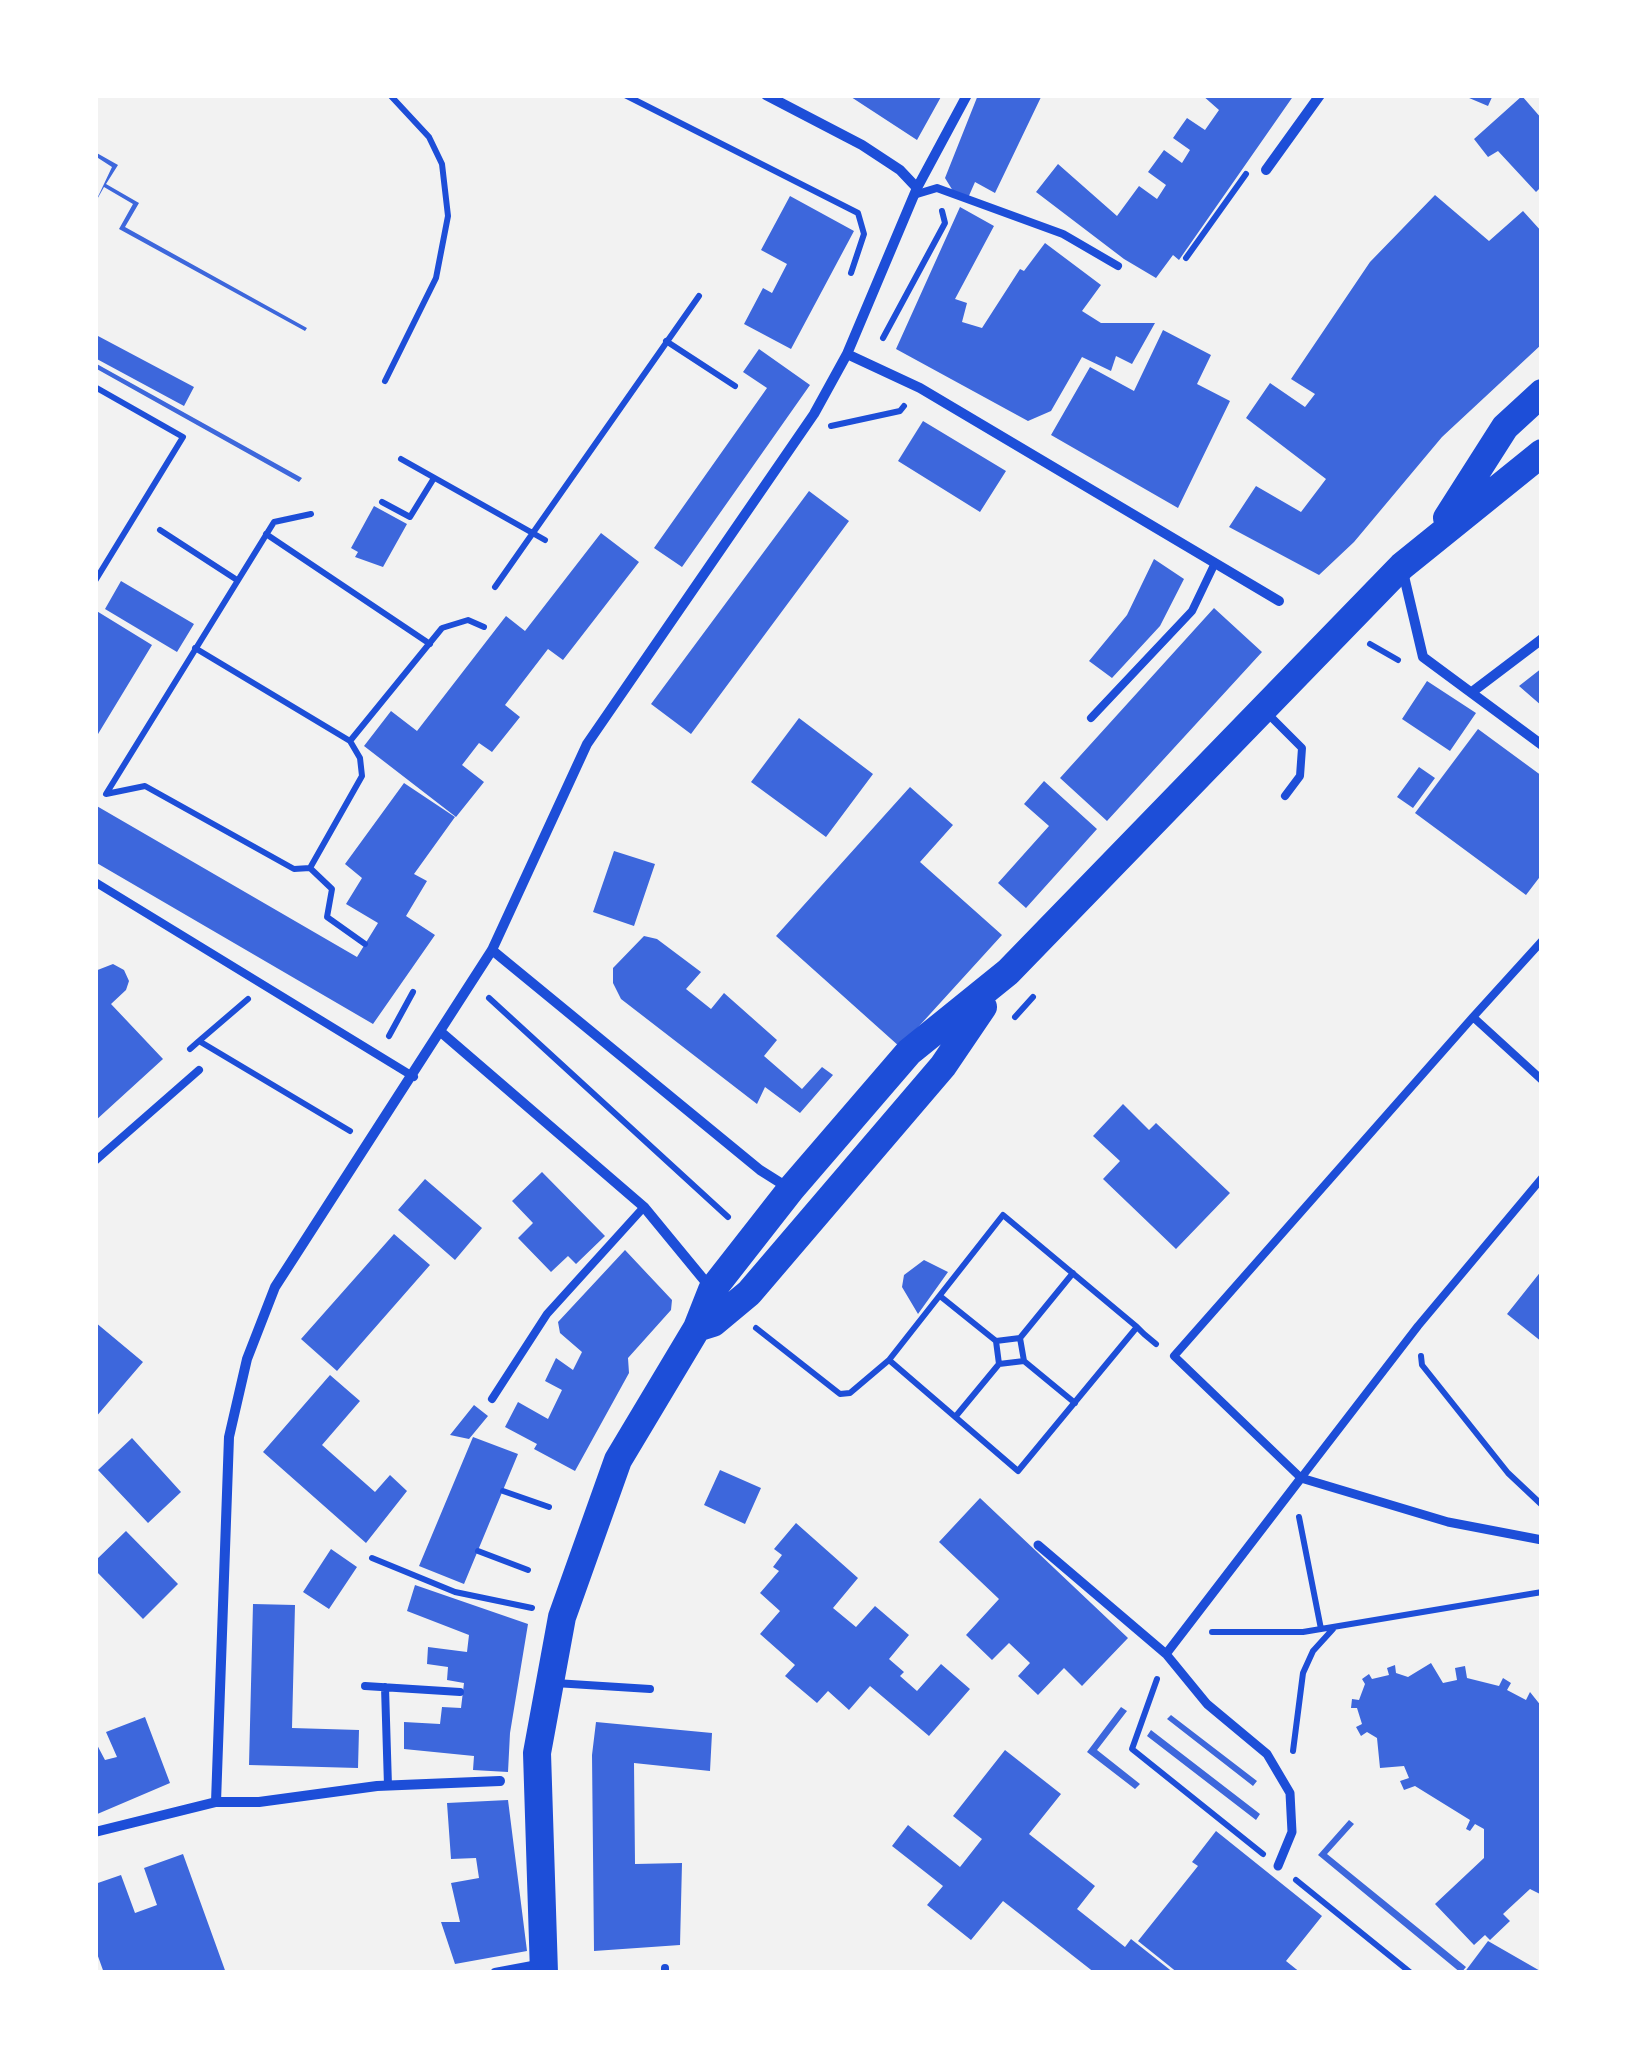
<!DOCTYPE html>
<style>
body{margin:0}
#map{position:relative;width:1637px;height:2068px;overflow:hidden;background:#f2f2f2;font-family:"Archivo Narrow",sans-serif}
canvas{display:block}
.frame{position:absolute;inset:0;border:98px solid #fff;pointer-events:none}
</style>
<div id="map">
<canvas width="1637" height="2068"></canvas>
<div class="frame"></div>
</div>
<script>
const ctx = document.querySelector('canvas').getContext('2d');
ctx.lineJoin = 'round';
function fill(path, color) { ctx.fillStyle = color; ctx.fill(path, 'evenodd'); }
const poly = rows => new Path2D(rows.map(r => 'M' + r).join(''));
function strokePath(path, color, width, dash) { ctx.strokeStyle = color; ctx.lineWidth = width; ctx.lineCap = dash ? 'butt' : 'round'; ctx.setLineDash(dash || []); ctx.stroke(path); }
fill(poly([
 [848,95,942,95,917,140],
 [978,95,1042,95,995,193,975,182,968,198,953,191,945,178],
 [1202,95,1294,95,1179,260,1173,255,1156,278,1124,259,1036,192,1058,164,1117,216,1139,186,1157,199,1166,185,1148,172,1164,150,1182,163,1190,150,1173,138,1182,125,1187,118,1205,130,1219,110],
 [1462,95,1493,95,1488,106],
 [1522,96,1542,119,1542,186,1536,192,1498,151,1488,157,1474,139],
 [95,152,118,165,106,184,139,203,125,227,307,328,305,331,119,229,133,204,104,187,95,203,112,167,95,156],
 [1435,195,1489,241,1523,211,1542,232,1542,344,1442,437,1354,542,1319,575,1229,527,1256,486,1301,512,1326,479,1246,418,1270,383,1305,407,1315,394,1291,379,1370,262],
 [790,196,854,231,791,349,744,324,763,288,772,293,787,264,761,250],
 [960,207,994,226,955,299,967,303,962,322,982,328,1020,269,1024,271,1045,243,1101,285,1082,311,1101,323,1155,323,1132,364,1116,356,1111,371,1082,357,1051,411,1028,421,896,349],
 [1163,330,1211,355,1197,384,1230,401,1178,508,1051,435,1090,367,1134,391],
 [98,336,194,387,184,406,95,358],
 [759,349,810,385,682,567,654,548,767,388,743,372],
 [95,363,302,478,299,482,95,368],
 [923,421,1006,471,980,512,898,461],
 [809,491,849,521,691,734,651,704],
 [374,506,407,524,383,567,355,557,358,552,351,548],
 [601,533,639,562,563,660,548,649,505,705,520,717,492,752,479,743,462,765,484,782,456,817,364,746,391,711,417,731,506,616,525,631],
 [1154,559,1184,579,1160,626,1112,678,1089,661,1127,615],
 [121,581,194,624,177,652,105,609],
 [1214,608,1262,652,1107,821,1060,778],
 [95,610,152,645,95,739],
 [1542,668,1542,706,1519,686],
 [1427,681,1476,713,1450,751,1402,719],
 [799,718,873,774,826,837,751,782],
 [1478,729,1542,776,1542,874,1526,895,1415,813],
 [1419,767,1435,778,1413,808,1397,797],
 [1044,781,1097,829,1026,908,998,883,1049,826,1024,804],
 [404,783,455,817,414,874,427,881,406,916,435,935,373,1024,95,862,95,805,357,957,378,923,346,904,362,878,345,864],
 [910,787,953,825,920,862,1002,935,900,1047,776,936],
 [614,851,655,864,634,926,593,912],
 [644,936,657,939,701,972,686,989,711,1009,724,993,777,1040,764,1056,802,1089,822,1067,833,1075,800,1113,765,1087,757,1104,621,999,613,983,613,968],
 [113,964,124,970,129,981,126,990,111,1004,163,1059,95,1121,95,971],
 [1123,1104,1149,1130,1156,1123,1230,1193,1176,1249,1103,1179,1120,1161,1093,1136],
 [542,1172,605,1236,576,1264,568,1256,551,1272,518,1238,533,1223,512,1201],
 [425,1179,482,1228,455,1260,398,1210],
 [394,1234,430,1265,337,1371,301,1339],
 [625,1250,672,1300,671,1310,628,1358,629,1373,575,1471,534,1449,537,1444,505,1427,518,1402,548,1419,562,1390,545,1381,556,1358,573,1370,582,1352,560,1333,558,1322],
 [924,1260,948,1272,918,1314,902,1287,904,1275],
 [1542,1270,1542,1342,1507,1314],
 [95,1322,143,1362,95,1418],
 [330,1375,360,1401,322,1445,375,1492,390,1475,407,1491,366,1543,263,1452],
 [474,1405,488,1416,469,1439,450,1435],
 [473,1437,518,1454,464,1584,419,1566],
 [132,1438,181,1492,148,1523,98,1470],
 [720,1470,761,1488,745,1524,704,1505],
 [980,1498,1128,1638,1082,1686,1064,1668,1038,1695,1018,1676,1030,1663,1009,1643,992,1660,966,1635,999,1599,939,1542],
 [796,1523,858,1578,833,1608,856,1627,875,1606,909,1635,889,1659,904,1672,900,1676,917,1691,941,1664,970,1689,929,1736,870,1686,849,1710,828,1691,817,1703,785,1676,795,1665,760,1634,780,1611,760,1593,779,1571,773,1567,782,1555,774,1549],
 [126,1531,178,1584,143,1619,95,1570,95,1561],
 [331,1549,357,1567,329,1609,303,1592],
 [415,1585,528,1624,510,1733,508,1772,473,1770,474,1756,404,1749,404,1722,440,1724,442,1707,461,1708,464,1683,447,1680,448,1667,427,1664,428,1647,467,1652,469,1635,407,1611],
 [253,1604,295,1605,292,1728,359,1730,358,1768,249,1765],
 [1431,1663,1443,1683,1457,1680,1455,1668,1465,1666,1467,1678,1499,1686,1503,1678,1511,1683,1507,1690,1526,1700,1530,1692,1542,1707,1542,1895,1530,1889,1503,1914,1510,1921,1490,1940,1485,1935,1474,1945,1435,1904,1484,1858,1484,1829,1475,1824,1470,1831,1466,1829,1470,1820,1415,1786,1404,1790,1400,1781,1409,1778,1404,1766,1380,1768,1377,1738,1367,1732,1361,1736,1356,1727,1362,1724,1357,1708,1351,1708,1352,1699,1359,1700,1365,1684,1362,1679,1369,1674,1372,1679,1389,1675,1387,1668,1395,1665,1396,1673,1408,1677],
 [1121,1707,1127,1711,1097,1750,1140,1784,1135,1789,1087,1752],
 [1171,1715,1257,1781,1253,1786,1167,1719],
 [145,1717,170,1783,95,1815,95,1741,105,1760,117,1757,106,1732],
 [596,1722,712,1733,710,1771,634,1763,635,1864,682,1863,680,1945,594,1951,592,1755],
 [1151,1730,1260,1814,1256,1820,1147,1736],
 [1005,1750,1061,1794,1029,1834,1095,1886,1077,1909,1125,1947,1131,1939,1174,1973,1095,1973,1003,1901,971,1940,927,1905,943,1886,892,1846,908,1825,960,1867,982,1839,953,1816],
 [508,1800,527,1951,455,1964,441,1922,460,1922,451,1883,479,1878,476,1858,451,1859,447,1803],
 [1349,1820,1354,1824,1327,1854,1466,1967,1461,1973,1318,1855],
 [1216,1831,1322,1916,1286,1961,1301,1973,1178,1973,1138,1941,1198,1866,1192,1862],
 [183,1854,226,1973,104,1973,95,1948,95,1884,121,1875,135,1913,157,1905,144,1868],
 [1488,1941,1542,1972,1542,1973,1464,1973]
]), '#3d67dc');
strokePath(poly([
 [625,95,858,213,864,234,851,273],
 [1186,258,1246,174],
 [883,338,945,223,942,211],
 [666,341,735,386],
 [385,381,436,278,448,216,442,164,429,137,390,95],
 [95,387,183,437,95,581],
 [831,426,900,411,904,406],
 [401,459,545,540],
 [382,502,410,517,434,478],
 [311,514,274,522,106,794,145,786,294,869,310,868,362,776,360,758,350,741,442,628,468,620,484,627],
 [160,530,237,580],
 [266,534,430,644],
 [495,587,699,296],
 [1370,644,1398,660],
 [195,648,350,741],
 [310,868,332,889,327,917,365,944],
 [489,998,728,1217],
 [1015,1017,1033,997],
 [389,1036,413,992],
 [199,1041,248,999],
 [190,1049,199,1041,350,1131],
 [940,1296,996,1341],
 [1137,1327,1018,1471,889,1360,1003,1215,1137,1327,1144,1334,1156,1344],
 [756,1328,840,1394,850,1393,889,1360],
 [1020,1338,1024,1361,999,1364,996,1341,1020,1338],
 [1020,1338,1073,1273],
 [1421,1356,1422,1365,1508,1473,1542,1505],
 [1024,1361,1075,1403],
 [956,1416,999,1364],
 [503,1491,549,1507],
 [1299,1517,1321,1629],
 [478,1551,528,1570],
 [372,1558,455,1592,532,1608],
 [1212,1632,1303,1632,1542,1592],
 [1157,1679,1132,1749,1263,1854],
 [1293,1751,1303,1673,1313,1651,1333,1629],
 [1296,1880,1411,1973]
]), '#1d4ed8', 6);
strokePath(poly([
 [917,194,937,188,1063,234,1118,266],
 [1268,714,1302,748,1300,776,1285,796],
 [1091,718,1192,611,1215,563],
 [95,882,414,1077],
 [1473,1017,1542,941],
 [1542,1080,1473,1017,1174,1356,1301,1478,1418,1326,1542,1178],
 [95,1161,199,1070],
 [492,1399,547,1314,644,1207],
 [555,1683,650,1689],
 [365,1686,460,1692],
 [385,1687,388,1786],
 [665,1968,665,1973]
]), '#1d4ed8', 8);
strokePath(poly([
 [1038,1545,1166,1654],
 [1278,1866,1292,1832,1290,1793,1267,1754,1207,1704,1166,1654,1301,1478,1448,1522,1542,1540]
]), '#1d4ed8', 9);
strokePath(poly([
 [766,95,862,145,900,170,917,188],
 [1266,170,1320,95],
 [847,354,920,388,1279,601],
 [1403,572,1423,657,1542,745],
 [1472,692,1542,639],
 [492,950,760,1170,787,1187],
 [442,1033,644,1207,709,1286],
 [216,1802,229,1437,247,1359,275,1287,492,950,587,744,814,414,847,354,917,188,967,95],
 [95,1832,216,1802,259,1802,377,1786,500,1781],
 [495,1973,543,1964]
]), '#1d4ed8', 10);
strokePath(poly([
 [1447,518,1505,427,1542,393],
 [697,1328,713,1323,749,1293,943,1066,983,1007],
 [544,1973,537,1753,562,1617,618,1460,697,1328,712,1290,791,1189,909,1052,1008,972,1402,566,1542,453]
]), '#1d4ed8', 28);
</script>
